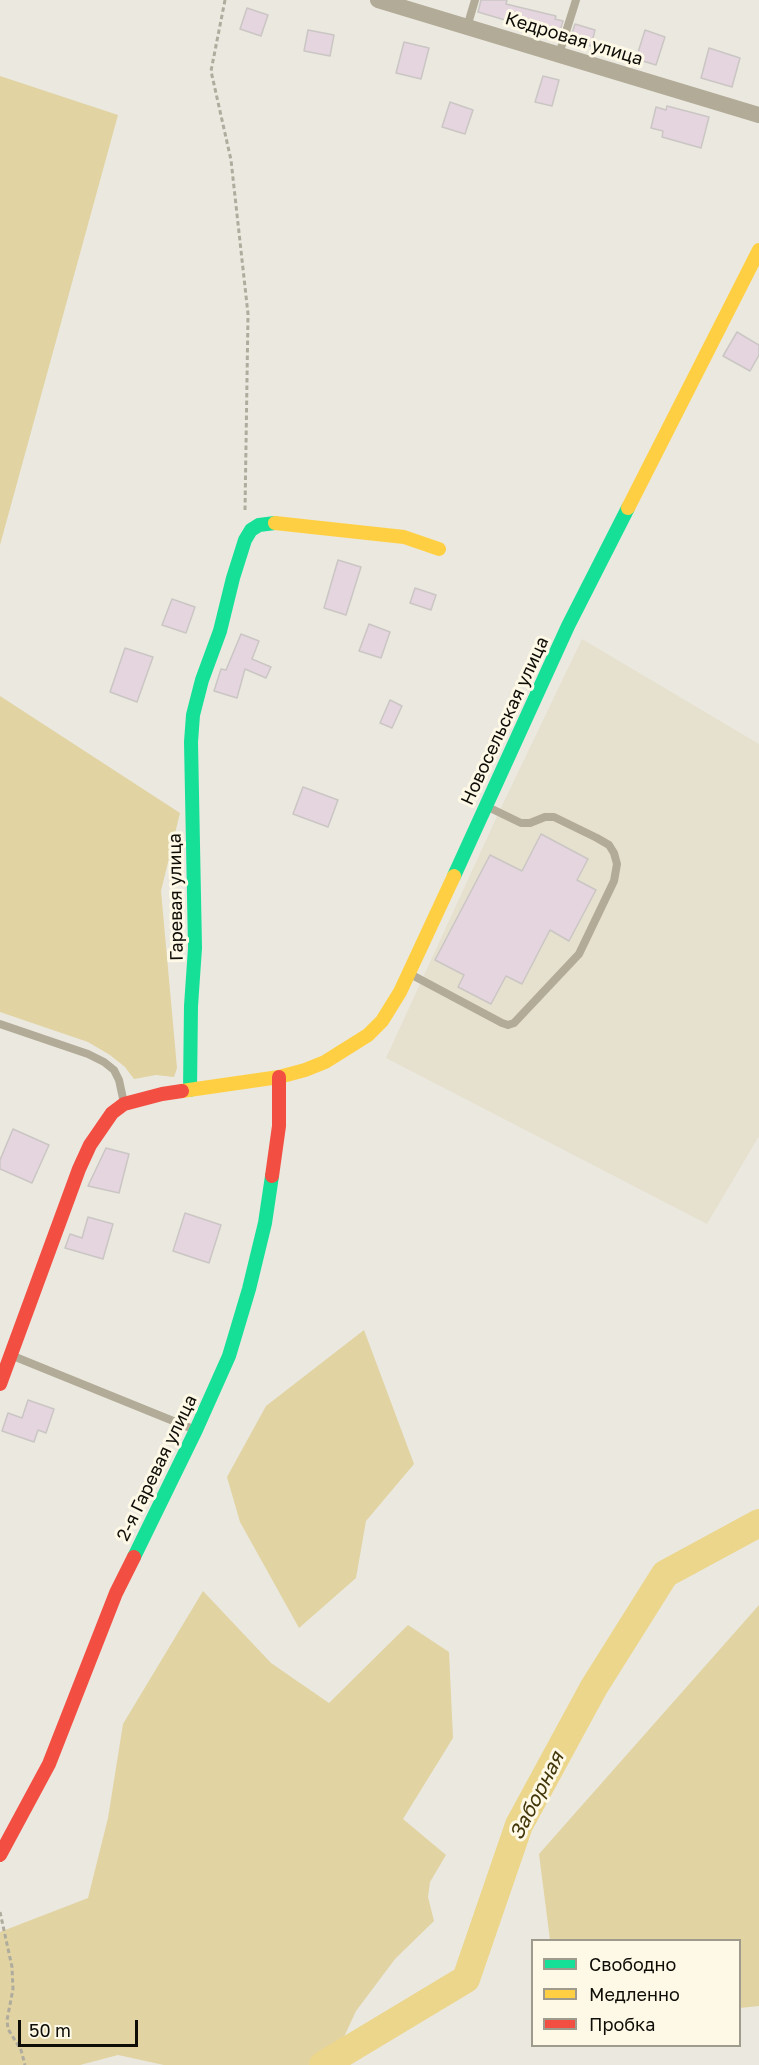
<!DOCTYPE html>
<meta charset="utf-8">
<style>
body{margin:0}
#map{position:relative;width:759px;height:2065px;overflow:hidden;background:#ebe8df;font-family:"Golos Text",sans-serif}
canvas{display:block}
.legend{position:absolute;left:531px;top:1939px;width:210px;height:108px;box-sizing:border-box;background:#fef9e6;border:2px solid #9e9b8d;margin:0;padding:8px 10px;list-style:none;font-size:18px;color:#0f0d08}
.legend li{display:flex;align-items:center;gap:12px;height:30px}
.legend b{width:30px;border:2px solid #9e9b8d}
.scale{position:absolute;left:18px;top:2020px;width:120px;height:27px;box-sizing:border-box;border:3px solid #0f0d08;border-top:0;padding-left:8px;font-size:18px;line-height:21px;white-space:nowrap;color:#0f0d08;-webkit-text-stroke:4px #fef9e6;paint-order:stroke}
</style>
<div id="map">
<canvas width="759" height="2065"></canvas>
<ul class="legend">
<li><b style="height:8px;background:#16e098"></b>Свободно</li>
<li><b style="height:8px;background:#ffcf43"></b>Медленно</li>
<li><b style="height:8px;background:#f24e42"></b>Пробка</li>
</ul>
<div class="scale">50 m</div>
</div>
<script>
const ctx = document.querySelector('canvas').getContext('2d');
ctx.lineJoin = 'round';
function fill(path, color) { ctx.fillStyle = color; ctx.fill(path, 'evenodd'); }
const poly = rows => new Path2D(rows.map(r => 'M' + r).join(''));
function strokePath(path, color, width, dash) { ctx.strokeStyle = color; ctx.lineWidth = width; ctx.lineCap = dash ? 'butt' : 'round'; ctx.setLineDash(dash || []); ctx.stroke(path); }
function label(font, color, halo, rows, align = 'center') {
  ctx.font = font + ' "Golos Text",sans-serif'; ctx.lineWidth = 6; ctx.setLineDash([]); ctx.textBaseline = 'middle'; ctx.strokeStyle = halo; ctx.fillStyle = color; for (const [text, x, y, turn = 0] of rows) {
    ctx.save(); ctx.translate(x, y); ctx.rotate((+turn || 0) * Math.PI / 180); ctx.textAlign = isNaN(turn) ? turn : align; if (halo) ctx.strokeText(text, 0, 0); ctx.fillText(text, 0, 0); ctx.restore();
  }
}
fill(poly([
 [582,639,759,744,759,1136,707,1224,386,1058,499,812]
]), '#e6e0ce');
fill(poly([
 [0,76,118,115,0,545],
 [0,696,180,813,161,891,177,1068,174,1077,156,1075,134,1079,125,1067,110,1055,88,1042,0,1012],
 [364,1330,414,1464,366,1521,356,1578,299,1628,240,1522,227,1477,266,1406],
 [203,1591,271,1663,329,1703,408,1625,449,1652,453,1738,403,1819,446,1855,430,1882,428,1897,434,1921,395,1959,356,2011,331,2065,164,2065,118,2055,80,2065,0,2065,0,1932,88,1898,108,1818,123,1724],
 [759,1605,759,2006,740,2008,740,1940,550,1940,539,1854]
]), '#e1d3a2');
strokePath(poly([
 [323,2065,466,1979,519,1825,594,1687,665,1574,759,1523]
]), '#ecd68c', 28);
const building = poly([
 [481,0,507,0,506,4,556,16,555,19,563,21,558,37,521,29,522,25,478,12,481,0],
 [247,8,268,15,261,36,240,29,247,8],
 [575,24,595,30,591,46,570,40,575,24],
 [308,30,334,35,330,56,304,51,308,30],
 [645,30,665,37,656,65,636,59,645,30],
 [404,42,429,48,421,79,396,73,404,42],
 [709,48,740,58,732,87,701,78,709,48],
 [543,76,559,80,552,106,535,102,543,76],
 [450,102,473,110,465,134,442,127,450,102],
 [667,106,709,117,701,148,662,137,663,131,651,128,656,107,666,110,667,106],
 [737,332,759,345,759,355,750,371,723,356,737,332],
 [338,560,361,567,346,615,324,608,338,560],
 [415,588,436,595,431,610,410,603,415,588],
 [172,599,195,607,186,633,162,625,172,599],
 [369,624,390,632,381,658,359,651,369,624],
 [241,634,259,641,252,659,271,667,266,678,245,669,237,698,214,691,221,669,226,670,241,634],
 [125,648,153,657,137,702,110,692,125,648],
 [390,700,402,706,392,728,380,723,390,700],
 [303,787,338,800,328,827,293,814,303,787],
 [541,834,588,859,577,880,596,890,569,941,550,930,522,984,506,976,491,1004,458,987,464,975,435,960,490,855,522,871,541,834],
 [13,1129,49,1145,32,1183,0,1169,0,1160,13,1129],
 [106,1148,129,1154,119,1193,88,1186,106,1148],
 [185,1213,221,1225,209,1263,173,1251,185,1213],
 [88,1217,113,1224,103,1259,65,1248,70,1234,82,1238,88,1217],
 [28,1400,54,1409,46,1433,38,1430,34,1442,2,1431,8,1413,22,1418,28,1400]
]);
fill(building, '#e5d5de');
strokePath(building, '#cac6c4', 1.5);
strokePath(poly([
 [225,0,211,71,231,160,248,314,245,511],
 [0,1912,12,1967,13,1989,7,2020,8,2029,21,2050,25,2065]
]), '#afac9e', 3, [4.5, 3]);
strokePath(poly([
 [467,27,475,0],
 [559,54,576,0],
 [412,975,502,1023,508,1025,514,1023,579,954,614,881,617,864,614,853,609,845,597,838,554,817,545,817,530,823,521,823,488,807],
 [0,1024,88,1054,104,1062,114,1070,119,1080,124,1103],
 [13,1356,193,1429]
]), '#b1ab97', 8);
strokePath(poly([
 [378,0,759,115]
]), '#b1ab97', 16);
strokePath(poly([
 [454,876,568,626,628,508],
 [190,1090,191,1006,195,948,191,742,193,715,202,680,220,631,233,578,245,540,251,530,259,525,275,523],
 [134,1557,196,1430,229,1356,249,1289,265,1223,272,1176]
]), '#16e098', 14);
strokePath(poly([
 [628,508,759,250],
 [275,523,404,537,439,549],
 [182,1091,279,1077,305,1070,325,1062,368,1035,382,1021,400,992,454,876]
]), '#ffcf43', 14);
strokePath(poly([
 [272,1176,279,1126,279,1077],
 [0,1384,79,1169,90,1145,112,1113,124,1104,162,1094,182,1091],
 [0,1855,49,1764,116,1593,134,1557]
]), '#f24e42', 14);
label('18px', '#0f0d08', '#fef9e6', [
 ["Кедровая улица",574,39,17],
 ["Новосельская улица",505,721,-65],
 ["Гаревая улица",176,897,-91],
 ["2-я Гаревая улица",157,1468,-64]
]);
label('italic 20px', '#423609', '#fef9e6', [
 ["Заборная",537,1796,-63]
]);
</script>
